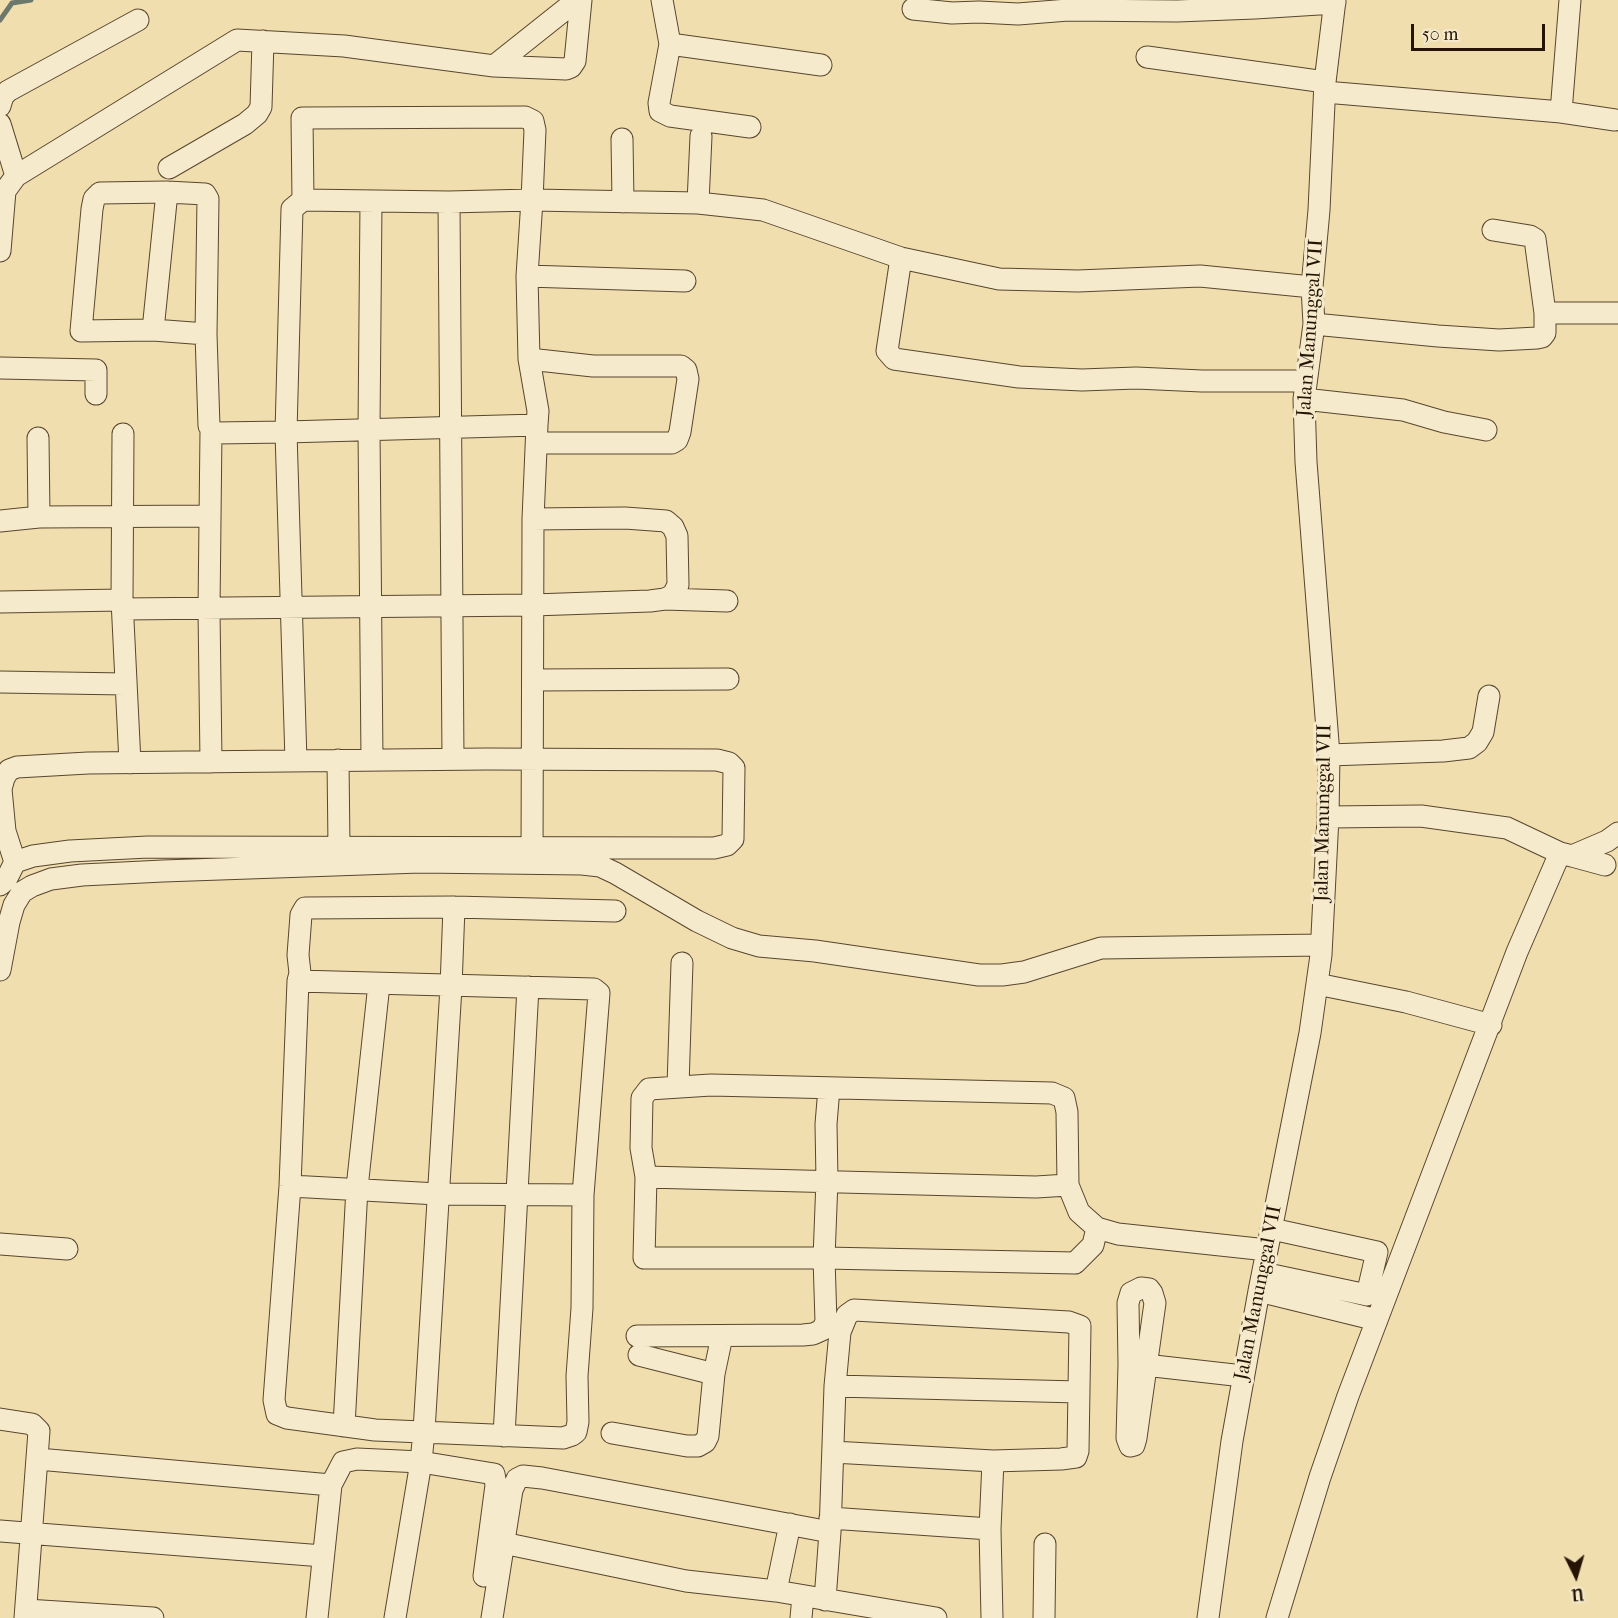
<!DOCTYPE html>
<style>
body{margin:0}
#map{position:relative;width:1618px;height:1618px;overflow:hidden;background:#f0deaf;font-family:"IM FELL French Canon",serif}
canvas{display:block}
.north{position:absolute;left:1546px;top:1546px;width:60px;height:60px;-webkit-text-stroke:4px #f5eacb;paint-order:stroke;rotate:175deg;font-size:16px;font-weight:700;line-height:24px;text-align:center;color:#251404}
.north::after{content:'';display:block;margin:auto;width:21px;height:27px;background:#251404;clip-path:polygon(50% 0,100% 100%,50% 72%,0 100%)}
.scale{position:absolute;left:1411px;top:24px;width:134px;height:27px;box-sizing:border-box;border:3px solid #251404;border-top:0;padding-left:8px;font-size:18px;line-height:21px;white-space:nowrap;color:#251404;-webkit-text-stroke:4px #f5eacb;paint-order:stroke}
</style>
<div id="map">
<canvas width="1618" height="1618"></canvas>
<div class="north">U</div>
<div class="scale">50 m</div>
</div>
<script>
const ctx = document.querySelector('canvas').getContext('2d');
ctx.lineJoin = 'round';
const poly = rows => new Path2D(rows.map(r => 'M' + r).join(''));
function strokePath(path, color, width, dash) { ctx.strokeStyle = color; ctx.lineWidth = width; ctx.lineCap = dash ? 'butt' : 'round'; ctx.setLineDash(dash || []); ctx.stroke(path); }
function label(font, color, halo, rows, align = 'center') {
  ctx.font = font + ' "IM FELL French Canon",serif'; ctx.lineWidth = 6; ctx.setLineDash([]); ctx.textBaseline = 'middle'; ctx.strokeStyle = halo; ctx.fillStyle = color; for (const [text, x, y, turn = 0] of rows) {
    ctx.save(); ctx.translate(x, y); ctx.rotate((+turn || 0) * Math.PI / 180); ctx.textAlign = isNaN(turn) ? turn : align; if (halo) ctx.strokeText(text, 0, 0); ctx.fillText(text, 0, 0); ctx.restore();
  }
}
strokePath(poly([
 [0,20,12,3,31,0]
]), '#6c786c', 5);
const minor = poly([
 [662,0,670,44,659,103,660,111,670,116,750,127],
 [913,9,952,13,979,12,1018,14,1068,10,1177,11,1255,8,1335,3],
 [670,44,821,65],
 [1147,57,1325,82],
 [494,66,566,69,571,67,575,61,581,0],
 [1325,92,1561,112,1615,120],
 [0,106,3,96,8,91,138,20],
 [1561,112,1570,0],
 [0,124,16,176],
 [622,139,623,202],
 [169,168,245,124,257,114,261,107,263,41],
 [303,200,449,202,532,200,698,203,763,210,901,258,999,279,1078,281,1200,276,1312,287],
 [371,201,369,429,372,760],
 [449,202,453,759],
 [698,203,701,136],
 [1493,230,1530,236,1535,239,1545,313],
 [0,251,5,191,16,176,237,40,344,46,494,66,577,0],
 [901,258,887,351,894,359,1019,377,1082,380,1136,378,1202,381,1306,381],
 [527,276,685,281],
 [1314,324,1438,336,1499,340,1537,338,1542,337,1545,333,1545,313,1618,313],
 [153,330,167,192],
 [206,334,153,330,81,331,92,209,94,199,100,193,167,192,205,194,208,199,206,334,209,426,215,433,286,432,537,425,538,411,529,359,527,276,532,200,535,130,533,121,525,117,302,118,303,200,292,209,286,432,296,761],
 [529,359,593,366,681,366,686,370,688,379,680,432,677,440,672,443,538,443],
 [0,368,96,370,96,394],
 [1304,399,1403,410,1444,422,1486,430],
 [123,434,122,600,130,763],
 [38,438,39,517],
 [0,521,39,517,210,516],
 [665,599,727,601],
 [0,602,122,600],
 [123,609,533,605,650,601,665,599,673,595,678,585,677,536,673,527,666,521,625,518,533,519],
 [533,680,728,679],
 [0,682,125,684],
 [1329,755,1443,751,1469,748,1477,742,1483,732,1489,696],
 [338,760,339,847],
 [211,762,209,610,211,430],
 [1328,817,1421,816,1507,828,1560,853,1572,856,1607,841,1618,833],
 [1572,856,1605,865],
 [532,860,533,519,537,425],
 [0,885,6,880,15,862,5,831,1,789,4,778,9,770,17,767,88,763,487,759,717,760,729,763,734,768,733,839,727,845,714,848,148,847,70,851,33,856,15,862],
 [0,970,9,922,14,905,22,892,32,886,51,879,82,875,163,871,420,862,582,864,600,866,615,873,697,921,732,938,759,946,815,951,979,975,1002,975,1024,972,1101,948,1321,945],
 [298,981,594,989,599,993,583,1195,582,1308,577,1376,578,1422,576,1432,572,1435,563,1438,375,1430,287,1418,277,1414,274,1400,290,1186,298,981],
 [298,981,300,973,298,955,301,915,305,908,454,907,615,911],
 [1317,984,1406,1002,1491,1025],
 [678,1086,682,963],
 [646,1177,1036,1187,1068,1185],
 [290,1186,438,1194,583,1195],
 [1097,1228,1093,1245,1075,1263,824,1258,644,1258,646,1177,641,1148,642,1098,649,1089,711,1085,1052,1093,1064,1098,1067,1112,1068,1185,1079,1212,1097,1228,1118,1234,1267,1250],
 [0,1244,67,1249],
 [1263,1273,1367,1295,1377,1252,1272,1229],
 [1141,1288,1149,1289,1152,1293,1155,1303,1136,1438,1134,1445,1130,1446,1127,1438,1129,1364,1128,1303,1131,1293,1141,1288],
 [1259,1291,1377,1320],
 [637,1336,803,1335,813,1334,822,1330,826,1322,824,1258,827,1180,826,1124,829,1088],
 [639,1355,714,1374],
 [1145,1365,1243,1376],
 [835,1386,1079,1392],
 [0,1419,32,1424,39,1431,25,1618],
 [344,1426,357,1188,379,984],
 [612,1433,687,1446,698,1446,705,1442,708,1436,714,1374,722,1336],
 [504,1436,528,987],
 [38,1459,331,1485],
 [830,1518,990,1529],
 [0,1531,323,1556],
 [503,1543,686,1581,776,1591,936,1618],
 [776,1591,790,1524],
 [825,1600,830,1532,835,1386,840,1332,847,1315,854,1310,1069,1322,1080,1326,1078,1451,1076,1457,1061,1459,993,1461,833,1452],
 [26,1610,153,1618],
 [317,1618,331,1485,343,1462,357,1459,421,1462,494,1474,496,1485,484,1576],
 [395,1618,421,1462,424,1431,451,987,454,907],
 [492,1618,512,1490,517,1479,523,1476,542,1478,830,1532],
 [801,1618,803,1596],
 [992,1618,990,1529,993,1461],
 [1044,1618,1045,1544],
 [1208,1618,1232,1441,1259,1291,1310,1033,1321,955,1328,817,1329,755,1306,462,1304,399,1314,324,1312,287,1319,210,1325,82,1335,0],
 [1277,1618,1320,1477,1348,1396,1517,952,1560,853]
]);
strokePath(minor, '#58462f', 23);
strokePath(minor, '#f5eacb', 21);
label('20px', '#251404', '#f5eacb', [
 ["Jalan Manunggal VII",1311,328,-86],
 ["Jalan Manunggal VII",1324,813,-89],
 ["Jalan Manunggal VII",1259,1293,-79]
]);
</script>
